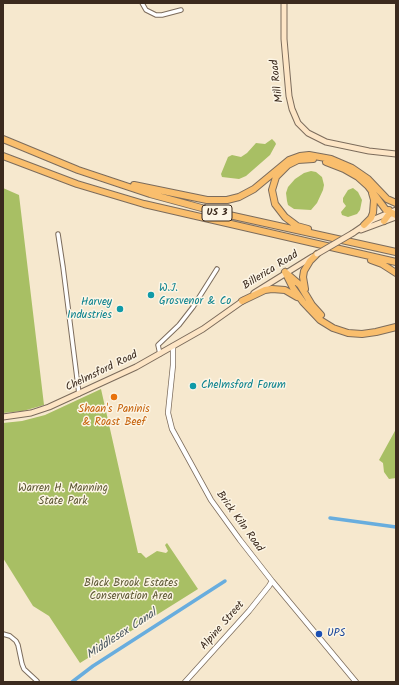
<!DOCTYPE html>
<style>
body{margin:0}
#map{position:relative;width:399px;height:685px;overflow:hidden;background:#f6e8ce;font-family:Kalam,sans-serif}
canvas{display:block}
.frame{position:absolute;inset:0;border:4px solid #3b2a1e;pointer-events:none}
</style>
<div id="map">
<canvas width="399" height="685"></canvas>
<div class="frame"></div>
</div>
<script>
const ctx = document.querySelector('canvas').getContext('2d');
ctx.lineJoin = 'round';
function fill(path, color) { ctx.fillStyle = color; ctx.fill(path, 'evenodd'); }
const poly = rows => new Path2D(rows.map(r => 'M' + r).join(''));
function strokePath(path, color, width, dash) { ctx.strokeStyle = color; ctx.lineWidth = width; ctx.lineCap = dash ? 'butt' : 'round'; ctx.setLineDash(dash || []); ctx.stroke(path); }
function label(font, color, halo, rows, align = 'center') {
  ctx.font = font + ' Kalam,sans-serif'; ctx.lineWidth = 3; ctx.setLineDash([]); ctx.textBaseline = 'middle'; ctx.strokeStyle = halo; ctx.fillStyle = color; for (const [text, x, y, turn = 0] of rows) {
    ctx.save(); ctx.translate(x, y); ctx.rotate((+turn || 0) * Math.PI / 180); ctx.textAlign = isNaN(turn) ? turn : align; if (halo) ctx.strokeText(text, 0, 0); ctx.fillText(text, 0, 0); ctx.restore();
  }
}
fill(poly([
 [272,139,275,142,276,144,270,155,246,176,239,179,222,177,221,174,228,157,232,155,241,157,247,153,256,143,265,144],
 [311,171,316,172,322,177,324,185,323,190,317,203,311,210,294,209,288,205,287,201,286,193,288,187,295,179,304,173],
 [3,188,19,195,44,405,23,411,3,413],
 [353,188,358,192,362,200,360,210,357,214,348,217,342,215,341,212,346,206,343,202,343,198,348,190],
 [101,389,138,553,141,553,146,558,157,551,166,553,168,551,165,545,167,543,198,589,80,663,49,616,33,606,3,558,3,423,22,421,45,415],
 [396,429,396,478,389,479,384,472,383,463,379,460]
]), '#a8bf64');
strokePath(poly([
 [330,518,396,527],
 [72,682,93,666,225,581]
]), '#68adde', 3.5);
const minor = poly([
 [142,3,146,10,156,15,162,15,181,10],
 [58,234,63,267,79,394],
 [160,354,158,345,179,325,193,307,217,269],
 [3,634,10,636,16,641,18,645,22,664,24,669,37,681]
]);
const tertiary = poly([
 [173,346,173,365,168,413,172,429,211,500,240,540,272,581,356,682],
 [185,682,249,611,269,586,272,581]
]);
const secondary = poly([
 [284,3,284,39,289,96,292,109,298,123,308,133,326,142,369,151,396,154],
 [361,230,396,217],
 [353,233,372,220,396,210],
 [254,293,312,257],
 [3,417,31,413,49,407,136,367,203,329,244,300]
]);
const motorway = poly([
 [3,139,78,170,150,194,220,213,396,252],
 [3,156,77,184,144,204,396,262],
 [326,162,344,169,358,177,368,186,386,210,396,215],
 [134,185,207,200,227,200,239,197,254,189,289,160,300,156,309,155,331,159,352,168,368,179,387,199,396,203],
 [384,221,389,214,389,210],
 [364,225,371,218,373,213,374,200,372,193],
 [308,229,297,226,285,217,275,204,272,190,276,177,288,165,298,160,313,159],
 [371,260,382,264,396,273],
 [285,272,293,288,303,302,320,320,333,328,348,333,362,334,376,332,396,327],
 [285,272,300,285,312,305,321,315],
 [305,289,303,277,304,271,310,261,317,254],
 [242,301,265,290,272,289,285,290,297,297]
]);
strokePath(minor, '#7c6c5c', 5.5);
strokePath(tertiary, '#7c6c5c', 6);
strokePath(secondary, '#7c6c5c', 7);
strokePath(motorway, '#7c6c5c', 8);
strokePath(minor, '#fff', 3.5);
strokePath(tertiary, '#fff', 4.5);
strokePath(secondary, '#fde5c5', 5);
strokePath(motorway, '#f9be6d', 6);
const secondaryBridge = poly([
 [317,254,353,233]
]);
strokePath(secondaryBridge, '#7c6c5c', 7, []);
strokePath(secondaryBridge, '#fde5c5', 5);
for (const [x, y, r, color] of [
 [151,295,4,"#0f9aa8"],
 [120,309,4,"#0f9aa8"],
 [193,386,4,"#0f9aa8"],
 [114,397,4,"#e8710a"],
 [319,634,4,"#1a4fb4"]
]) { const dot = new Path2D(); dot.arc(x, y, r, 0, 2 * Math.PI); ctx.fillStyle = color; ctx.fill(dot); strokePath(dot, '#fcf5e5', 1.5); }
for (const [x, y, w] of [
 [217,213,30]
]) { const box = new Path2D(); box.roundRect(x - w / 2, y - 8, w, 16, 3); ctx.fillStyle = '#fcf5e5'; ctx.fill(box); strokePath(box, '#3b2a1e', 1); }
label('bold 10px', '#3b2a1e', null, [
 ["US 3",217,213]
]);
label('11px', '#3b2a1e', '#fcf5e5', [
 ["Mill Road",278,81,-97],
 ["Billerica Road",271,271,-32],
 ["Chelmsford Road",102,372,-26],
 ["Brick Kiln Road",239,522,54],
 ["Alpine Street",223,626,-49]
]);
label('11px', '#0d838f', '#fcf5e5', [
 ["W.J.",159,289],
 ["Grosvenor & Co",159,302],
 ["Harvey",112,303,"right"],
 ["Industries",112,316,"right"],
 ["Chelmsford Forum",201,386]
], 'left');
label('11px', '#c56008', '#fcf5e5', [
 ["Shaan's Paninis",114,410],
 ["& Roast Beef",114,423]
]);
label('11px', '#5c5733', '#fcf5e5', [
 ["Warren H. Manning",63,489],
 ["State Park",63,502],
 ["Black Brook Estates",131,584],
 ["Conservation Area",131,597]
]);
label('11px', '#164399', '#fcf5e5', [
 ["UPS",327,634]
], 'left');
label('italic 12px', '#4b5861', '#fcf5e5', [
 ["Middlesex Canal",122,635,-33]
]);
</script>
